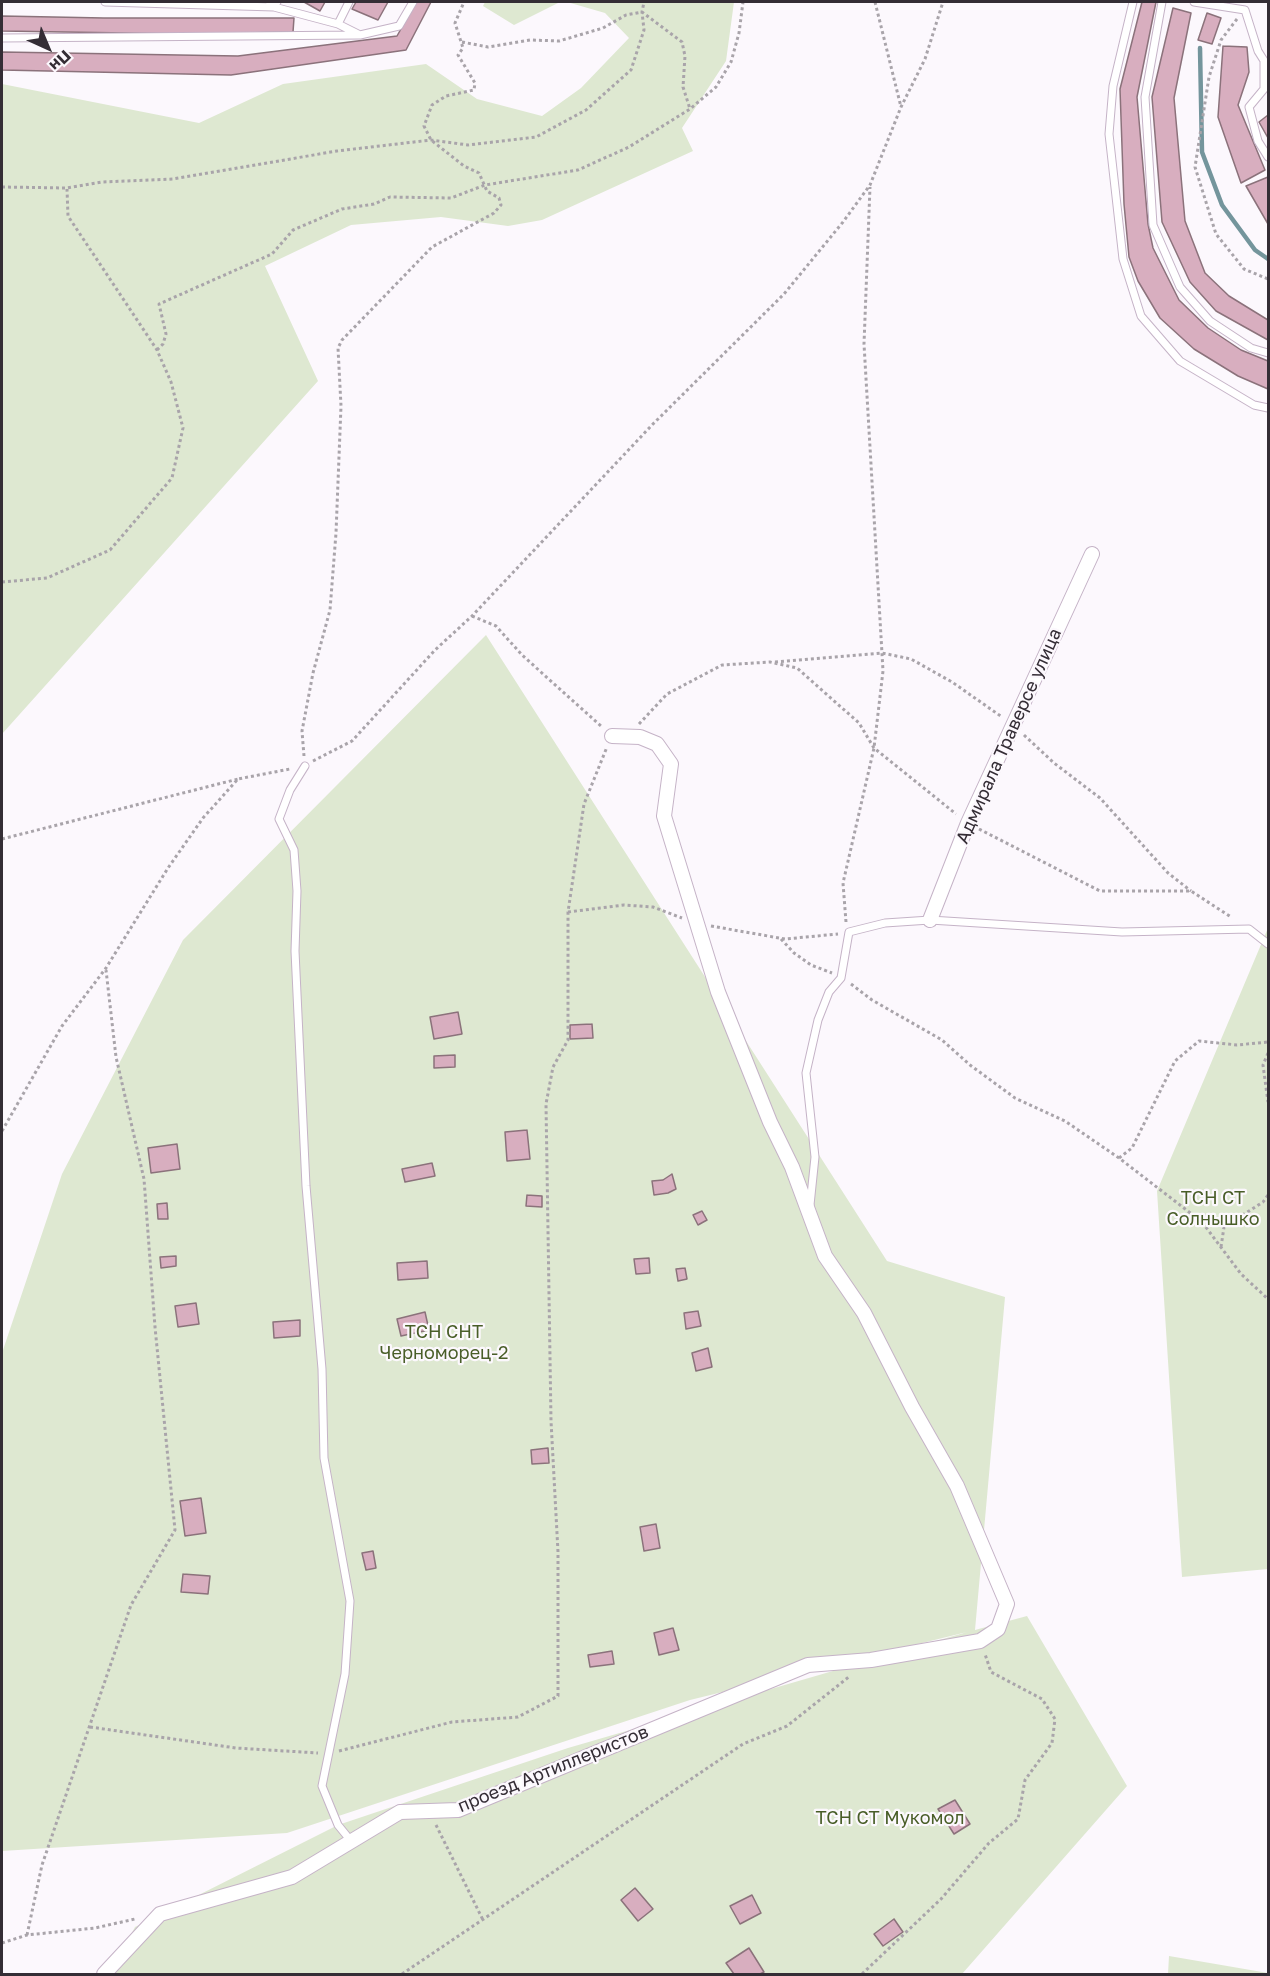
<!DOCTYPE html>
<meta charset="utf-8">
<style>
body{margin:0}
#map{position:relative;width:1270px;height:1976px;overflow:hidden;background:#fcf8fd;font-family:"Golos Text",sans-serif}
canvas{display:block}
.frame{position:absolute;inset:0;border:3px solid #342d35;pointer-events:none}
.north{position:absolute;left:18px;top:18px;width:60px;height:60px;-webkit-text-stroke:4px #fcf8fd;paint-order:stroke;rotate:136deg;font-size:16px;font-weight:700;line-height:24px;text-align:center;color:#342d35}
.north::after{content:'';display:block;margin:auto;width:21px;height:27px;background:#342d35;clip-path:polygon(50% 0,100% 100%,50% 72%,0 100%)}
</style>
<div id="map">
<canvas width="1270" height="1976"></canvas>
<div class="frame"></div>
<div class="north">Пн</div>
</div>
<script>
const ctx = document.querySelector('canvas').getContext('2d');
ctx.lineJoin = 'round';
function fill(path, color) { ctx.fillStyle = color; ctx.fill(path, 'evenodd'); }
const poly = rows => new Path2D(rows.map(r => 'M' + r).join(''));
function strokePath(path, color, width, dash) { ctx.strokeStyle = color; ctx.lineWidth = width; ctx.lineCap = dash ? 'butt' : 'round'; ctx.setLineDash(dash || []); ctx.stroke(path); }
function label(font, color, halo, rows, align = 'center') {
  ctx.font = font + ' "Golos Text",sans-serif'; ctx.lineWidth = 4.5; ctx.setLineDash([]); ctx.textBaseline = 'middle'; ctx.strokeStyle = halo; ctx.fillStyle = color; for (const [text, x, y, turn = 0] of rows) {
    ctx.save(); ctx.translate(x, y); ctx.rotate((+turn || 0) * Math.PI / 180); ctx.textAlign = isNaN(turn) ? turn : align; if (halo) ctx.strokeText(text, 0, 0); ctx.fillText(text, 0, 0); ctx.restore();
  }
}
fill(poly([
 [485,2,560,2,514,25,483,6],
 [567,2,734,2,726,61,682,128,693,151,542,220,508,226,441,217,351,225,265,266,318,381,2,734,2,84,199,123,283,84,426,64,477,99,542,116,581,88,629,38,605,13],
 [486,635,887,1261,1005,1297,975,1630,1027,1616,1127,1786,962,1974,111,1974,135,1927,338,1825,568,1748,967,1632,690,1700,287,1833,2,1851,2,1353,62,1174,183,940],
 [1268,928,1268,1569,1182,1577,1157,1191],
 [1169,1956,1268,1973,1268,1974,1168,1974]
]), '#dee8d1');
strokePath(poly([
 [1200,48,1202,152,1222,205,1255,250,1268,259]
]), '#74959c', 4.5);
const building = poly([
 [304,2,325,2,320,11,304,2],
 [356,2,388,2,378,20,352,9,356,2],
 [416,2,431,2,406,50,231,75,2,70,2,52,238,56,397,36,416,2],
 [1142,2,1156,2,1137,97,1148,224,1153,248,1179,300,1208,328,1241,350,1268,361,1268,389,1238,376,1194,349,1160,318,1138,281,1129,257,1124,204,1120,89,1142,2],
 [1173,8,1191,13,1174,98,1185,221,1205,273,1229,296,1268,320,1268,340,1216,311,1190,282,1162,222,1152,97,1173,8],
 [1207,13,1221,18,1212,44,1198,40,1207,13],
 [2,16,104,18,294,18,293,32,190,34,2,31,2,16],
 [1223,46,1247,47,1249,72,1238,105,1265,170,1241,183,1218,117,1223,46],
 [1268,115,1268,138,1259,122,1268,115],
 [1268,177,1268,224,1246,186,1268,177],
 [458,1012,462,1034,434,1039,430,1017,458,1012],
 [592,1024,593,1038,570,1039,570,1025,592,1024],
 [455,1055,455,1067,434,1068,434,1056,455,1055],
 [527,1130,530,1159,507,1161,505,1132,527,1130],
 [177,1144,180,1169,151,1173,148,1148,177,1144],
 [432,1163,435,1176,405,1182,402,1169,432,1163],
 [672,1174,676,1189,668,1193,654,1195,652,1181,663,1180,672,1174],
 [527,1195,542,1196,542,1207,526,1206,527,1195],
 [167,1203,168,1219,158,1219,157,1204,167,1203],
 [702,1211,707,1220,698,1225,693,1215,702,1211],
 [176,1256,176,1266,161,1268,160,1257,176,1256],
 [649,1258,650,1273,636,1274,634,1259,649,1258],
 [427,1261,428,1278,398,1280,397,1263,427,1261],
 [685,1268,687,1279,678,1281,676,1269,685,1268],
 [196,1303,199,1324,178,1327,175,1306,196,1303],
 [698,1311,701,1326,686,1329,684,1313,698,1311],
 [425,1312,429,1330,401,1336,397,1319,425,1312],
 [300,1320,300,1336,274,1338,273,1322,300,1320],
 [708,1348,712,1367,696,1371,692,1353,708,1348],
 [548,1448,549,1463,532,1464,531,1450,548,1448],
 [201,1498,206,1533,185,1536,180,1501,201,1498],
 [656,1524,660,1548,644,1551,640,1527,656,1524],
 [373,1551,376,1568,366,1570,362,1553,373,1551],
 [183,1574,210,1576,208,1594,181,1592,183,1574],
 [673,1628,679,1650,659,1655,654,1633,673,1628],
 [612,1651,614,1664,590,1667,588,1655,612,1651],
 [955,1800,970,1824,954,1834,938,1809,955,1800],
 [635,1888,653,1909,638,1921,621,1900,635,1888],
 [752,1895,761,1913,740,1924,730,1906,752,1895],
 [894,1919,903,1932,883,1946,874,1934,894,1919],
 [749,1948,764,1972,760,1974,734,1974,726,1963,749,1948]
]);
fill(building, '#d8aebf');
strokePath(building, '#8b727b', 1.5);
const lane = poly([
 [105,2,274,7,277,2],
 [270,2,274,7,338,24,360,35,399,26,413,2],
 [1133,2,1113,86,1109,134,1123,259,1141,316,1180,361,1254,405,1268,408],
 [1162,2,1145,97,1153,225,1180,287,1210,321,1251,348,1268,353],
 [1194,2,1245,10,1258,51,1268,67],
 [338,24,349,2],
 [2,38,360,35],
 [1264,62,1264,89,1249,107,1258,141,1268,157],
 [305,766,290,790,279,819,294,850,297,891,295,951,306,1186,322,1369,324,1458,350,1601,345,1674,322,1786,338,1825,351,1841],
 [810,1205,815,1157,806,1073,818,1020,829,992,841,978,849,932,885,923,930,920,1122,932,1249,929,1268,944]
]);
const street = poly([
 [930,920,968,823,1092,554],
 [104,1974,160,1914,292,1877,400,1812,458,1810,808,1665,871,1660,980,1641,998,1629,1007,1604,957,1486,912,1407,864,1313,825,1256,792,1167,770,1122,718,992,664,816,671,764,657,744,640,737,612,736]
]);
strokePath(lane, '#c5b3c7', 9);
strokePath(street, '#c5b3c7', 16);
strokePath(poly([
 [875,2,901,107],
 [1237,19,1221,40,1209,77,1195,167,1216,234,1244,269,1268,279],
 [462,42,488,47,530,40,559,41,603,28,626,15,642,12,682,42,685,56,683,87,690,109],
 [2,187,67,188,102,182,173,179,337,151,431,140,468,145,536,137,586,110,631,70,644,30,642,12,644,2],
 [157,350,163,344,166,334,159,304,272,254,293,230,342,209,374,204,390,197,451,198,485,185,578,170,629,147,690,109,716,87,731,62,739,33,743,2],
 [2,582,47,578,110,550,172,478,183,428,171,382,157,350,68,216,67,189],
 [472,616,496,626,522,655,602,727],
 [775,662,882,653,911,659,952,682,1002,717],
 [639,724,667,694,722,665,770,662,797,668,859,723,874,748,956,814],
 [1024,735,1054,763,1100,798,1168,873,1191,891],
 [304,756,302,731,313,673,330,610,336,533,341,406,338,348,342,340,432,247,494,213,501,205,499,198,487,191,479,173,464,166,431,140,424,126,432,105,446,96,474,90,475,83,458,55,463,48,455,23,464,2],
 [313,761,352,741,435,650,472,616,652,425,784,294,843,222,870,185,901,107,925,59,943,2],
 [979,829,1100,891,1191,891,1231,917],
 [2,839,238,779],
 [568,912,624,905,653,907,682,918],
 [846,922,843,883,874,748,883,671,864,344,870,187],
 [711,926,785,939,838,934],
 [781,939,794,953,811,965,832,973],
 [851,984,872,1000,942,1040,970,1065,1015,1098,1065,1121,1119,1158,1202,1222,1241,1274,1268,1299],
 [1268,1053,1263,1065,1268,1102],
 [2,1131,62,1026,106,968,168,868,203,818,238,779,290,769],
 [1119,1158,1132,1148,1175,1061,1199,1041,1237,1045,1268,1042],
 [1221,1247,1224,1227,1263,1202,1268,1195],
 [90,1727,236,1748,318,1753],
 [339,1751,452,1722,518,1717,558,1696,558,1552,551,1421,546,1104,553,1067,568,1040,568,912,584,804,607,747],
 [436,1825,483,1920],
 [27,1935,42,1865,131,1605,175,1530,155,1327,144,1179,116,1057,106,970],
 [2,1943,27,1935,95,1928,135,1919],
 [402,1974,743,1744,787,1726,850,1676],
 [862,1974,941,1899,989,1843,1018,1819,1025,1780,1052,1743,1055,1719,1042,1699,991,1672,985,1654]
]), '#a9a4aa', 3, [3, 3]);
strokePath(lane, '#fff', 7);
strokePath(street, '#fff', 14);
label('18px', '#342d35', '#fcf8fd', [
 ["Адмирала Траверсе улица",1009,736,-66],
 ["проезд Артиллеристов",553,1769,-22]
]);
label('18px', '#495e28', '#fcf8fd', [
 ["ТСН СТ",1213,1198],
 ["Солнышко",1213,1219],
 ["ТСН СНТ",444,1332],
 ["Черноморец-2",444,1353],
 ["ТСН СТ Мукомол",890,1818]
]);
</script>
